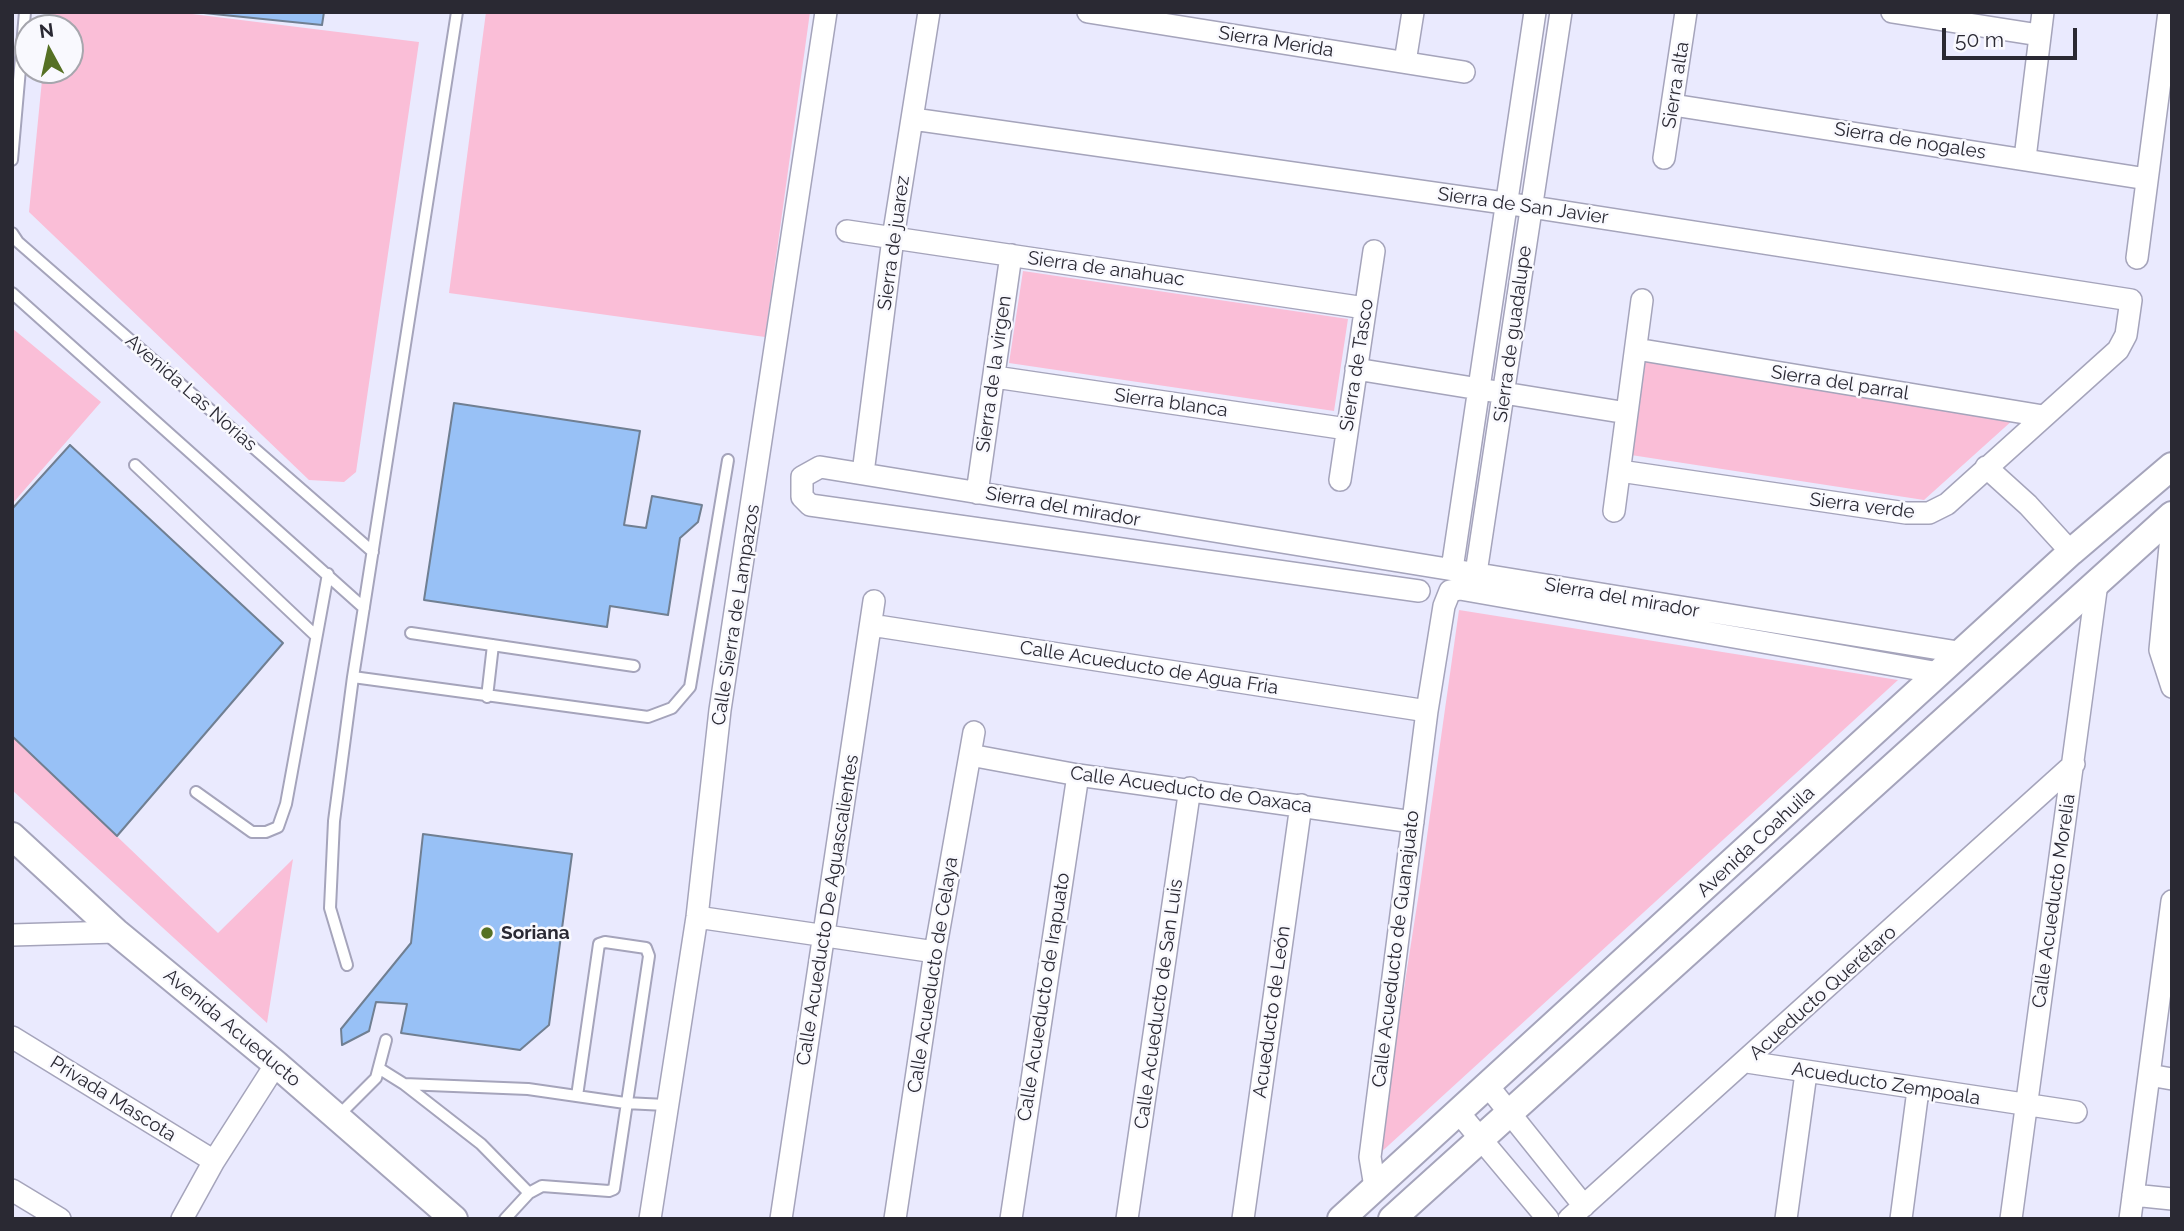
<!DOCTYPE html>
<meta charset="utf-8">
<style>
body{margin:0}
#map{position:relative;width:2184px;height:1231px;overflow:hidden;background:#eaeafe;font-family:Raleway,sans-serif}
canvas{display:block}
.frame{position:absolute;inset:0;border:14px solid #2a2933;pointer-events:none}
.north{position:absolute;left:14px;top:14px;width:70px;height:70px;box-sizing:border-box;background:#f9f9fe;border:2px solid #a6a6ad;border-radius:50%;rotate:352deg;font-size:19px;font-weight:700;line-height:28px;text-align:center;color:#2a2933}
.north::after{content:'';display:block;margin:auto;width:24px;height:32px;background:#567124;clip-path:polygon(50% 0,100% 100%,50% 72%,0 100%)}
.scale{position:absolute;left:1942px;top:28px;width:135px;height:32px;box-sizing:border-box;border:4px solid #2a2933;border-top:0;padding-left:9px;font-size:21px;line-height:24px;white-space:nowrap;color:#2a2933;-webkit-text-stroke:5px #f9f9fe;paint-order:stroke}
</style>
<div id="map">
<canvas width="2184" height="1231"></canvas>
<div class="frame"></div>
<div class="north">N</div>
<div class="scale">50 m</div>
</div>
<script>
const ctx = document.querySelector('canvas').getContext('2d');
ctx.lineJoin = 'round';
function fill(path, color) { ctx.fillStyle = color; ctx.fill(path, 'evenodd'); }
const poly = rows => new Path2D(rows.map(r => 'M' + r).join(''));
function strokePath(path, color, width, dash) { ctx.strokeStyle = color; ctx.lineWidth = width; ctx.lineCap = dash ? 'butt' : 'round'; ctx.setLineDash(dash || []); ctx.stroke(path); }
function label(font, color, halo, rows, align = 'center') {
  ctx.font = font + ' Raleway,sans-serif'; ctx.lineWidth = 5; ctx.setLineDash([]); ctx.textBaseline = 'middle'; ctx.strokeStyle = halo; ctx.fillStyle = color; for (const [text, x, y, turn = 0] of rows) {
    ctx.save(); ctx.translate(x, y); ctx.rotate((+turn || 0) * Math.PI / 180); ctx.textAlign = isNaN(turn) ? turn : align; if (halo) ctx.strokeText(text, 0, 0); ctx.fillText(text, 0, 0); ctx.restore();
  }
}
fill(poly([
 [48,12,176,12,419,42,356,472,344,482,309,480,29,212,43,70,70,70,70,28,47,28],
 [486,12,810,12,765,337,449,293],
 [1023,271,1348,319,1334,411,1009,363],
 [12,328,101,402,12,504],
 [1644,357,2014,419,1924,500,1631,455],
 [1459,610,1898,680,1378,1155,1420,886],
 [12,736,218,933,293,859,267,1023,12,790]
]), '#fabed7');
const building = poly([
 [194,12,324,12,322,25,194,12],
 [454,403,640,431,624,525,646,528,652,496,702,505,698,522,680,538,668,615,610,606,607,627,424,600,454,403],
 [70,445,283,643,117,836,12,736,12,509,70,445],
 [423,834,572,854,549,1025,520,1050,401,1033,407,1004,376,1002,369,1031,342,1045,341,1029,411,943,423,834]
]);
fill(building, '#98c1f6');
strokePath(building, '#707f92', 2);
const service = poly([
 [12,160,25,12],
 [12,233,18,242,373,552],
 [12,293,364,608],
 [135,465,315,635],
 [411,633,634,666],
 [353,677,648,717,672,708,690,687,728,460],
 [487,697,493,645],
 [196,792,252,832,266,832,278,827,286,804,328,574],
 [347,965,330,908,334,821,353,677,457,12],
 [380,1069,404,1084],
 [337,1117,376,1078,386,1040],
 [529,1193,481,1144,404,1084,528,1089,625,1103,666,1105],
 [505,1219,529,1193,542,1186,609,1191,614,1189,649,956,646,948,605,942,599,944,577,1096]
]);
const minor = poly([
 [1088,12,1464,72],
 [1892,12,2039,35],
 [1405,62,1413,12],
 [1673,105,2147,179],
 [913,119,1532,207,2131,300,2126,335,2118,350,1947,504,1929,513,1906,513,1620,471],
 [1664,158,1686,12],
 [2025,158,2043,12],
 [847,231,1365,308],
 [2137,258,2169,12],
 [1636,349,2043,416],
 [1356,369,1627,413],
 [995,377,1347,429],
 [1986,467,2028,505,2071,552],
 [863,473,893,238,929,12],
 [1340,480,1374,251],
 [977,493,1011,255],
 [1614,511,1642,300],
 [2172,526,2160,650,2172,687],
 [1452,569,1535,12],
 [1476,573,1561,12],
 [1419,591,810,505,802,497,802,477,820,467,1964,653],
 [871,625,1427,711],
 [970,755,1078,775,1413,822],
 [697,917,935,952],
 [12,935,116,932],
 [12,1037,214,1161],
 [1747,1062,2076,1112],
 [2149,1075,2172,1079],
 [1488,1086,1584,1206],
 [1459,1113,1548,1219],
 [1375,1187,1370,1157,1427,711,1444,606,1450,591,1460,589,1939,673],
 [12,1190,60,1219],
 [2133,1195,2172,1199],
 [182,1219,214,1161,276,1064],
 [650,1219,697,917,720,710,826,12],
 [781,1219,874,601],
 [895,1219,935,952,974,732],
 [1011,1219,1078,775],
 [1127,1219,1190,788],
 [1243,1219,1301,805],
 [1569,1219,2074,764],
 [1786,1219,1806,1073],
 [1901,1219,1918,1090],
 [2011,1219,2097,583],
 [2130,1219,2172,901]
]);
const tertiary = poly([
 [12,836,116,932,276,1064,454,1219],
 [1341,1219,2071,552,2172,466],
 [1392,1219,2172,515]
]);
strokePath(service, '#a5a4bb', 14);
strokePath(minor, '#a5a4bb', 24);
strokePath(tertiary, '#a5a4bb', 30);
strokePath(service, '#fff', 10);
strokePath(minor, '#fff', 21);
strokePath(tertiary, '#fff', 26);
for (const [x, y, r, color] of [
 [487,933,7,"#567124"]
]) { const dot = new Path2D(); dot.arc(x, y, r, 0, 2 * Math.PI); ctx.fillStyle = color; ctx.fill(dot); strokePath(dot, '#f9f9fe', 2.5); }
label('19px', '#2a2933', '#f9f9fe', [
 ["Sierra Merida",1276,42,9],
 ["Sierra alta",1676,85,-81],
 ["Sierra de nogales",1910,141,9],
 ["Sierra de San Javier",1523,206,8],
 ["Sierra de juarez",894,243,-82],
 ["Sierra de anahuac",1106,269,8],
 ["Sierra de guadalupe",1513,334,-82],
 ["Sierra de Tasco",1357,365,-81],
 ["Sierra de la virgen",994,374,-82],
 ["Sierra del parral",1840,383,9],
 ["Avenida Las Norias",191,393,41],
 ["Sierra blanca",1171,403,8],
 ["Sierra verde",1862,506,7],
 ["Sierra del mirador",1063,507,10],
 ["Sierra del mirador",1622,598,10],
 ["Calle Sierra de Lampazos",736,615,-81],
 ["Calle Acueducto de Agua Fria",1149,668,9],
 ["Calle Acueducto de Oaxaca",1191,790,8],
 ["Avenida Coahuila",1756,842,-43],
 ["Calle Acueducto Morelia",2054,901,-82],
 ["Calle Acueducto De Aguascalientes",828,910,-81],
 ["Calle Acueducto de Guanajuato",1396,949,-83],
 ["Calle Acueducto de Celaya",933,975,-81],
 ["Acueducto Querétaro",1823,993,-42],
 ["Calle Acueducto de Irapuato",1044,997,-81],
 ["Calle Acueducto de San Luis",1159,1004,-82],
 ["Acueducto de León",1272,1012,-82],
 ["Avenida Acueducto",232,1028,40],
 ["Acueducto Zempoala",1886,1084,9],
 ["Privada Mascota",113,1099,32]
]);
label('bold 19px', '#2a2933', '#f9f9fe', [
 ["Soriana",501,933]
], 'left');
</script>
